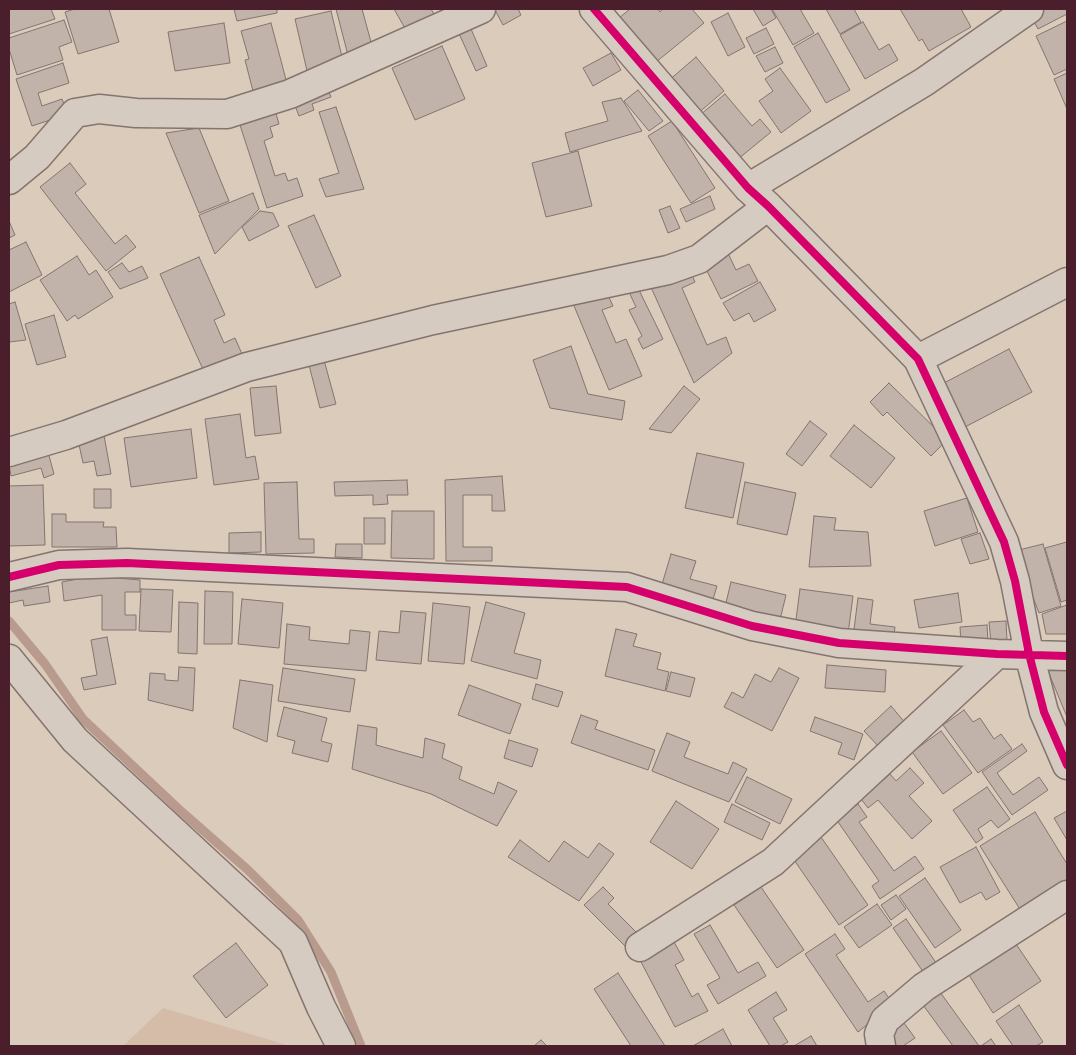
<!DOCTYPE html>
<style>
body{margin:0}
#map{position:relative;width:1076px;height:1055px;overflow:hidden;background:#dbcbbb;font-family:Mali,sans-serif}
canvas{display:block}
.frame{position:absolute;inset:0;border:10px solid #4a1f2b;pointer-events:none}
</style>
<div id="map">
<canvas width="1076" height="1055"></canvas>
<div class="frame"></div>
</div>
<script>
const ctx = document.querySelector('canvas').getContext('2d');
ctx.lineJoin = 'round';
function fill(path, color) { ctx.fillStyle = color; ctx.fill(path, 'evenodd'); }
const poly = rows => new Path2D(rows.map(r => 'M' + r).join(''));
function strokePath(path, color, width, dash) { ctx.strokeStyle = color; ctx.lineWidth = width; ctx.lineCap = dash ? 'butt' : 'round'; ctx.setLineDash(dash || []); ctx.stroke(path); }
fill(poly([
 [163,1008,290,1046,123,1046]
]), '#d4bca8');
strokePath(poly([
 [9,621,45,664,83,719,182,812,248,870,298,920,331,972,361,1046]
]), '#b99b8e', 9);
const building = poly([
 [9,9,51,9,55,19,9,34,9,9],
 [75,9,109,9,119,42,78,54,65,12,75,9],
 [234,9,277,9,277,13,237,21,234,9],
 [336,9,362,9,374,53,349,59,336,9],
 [394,9,431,9,438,21,410,37,394,9],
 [498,9,518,9,521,15,503,25,495,10,498,9],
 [630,9,658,9,660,12,663,9,692,9,704,23,656,62,619,18,630,9],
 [753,9,771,9,776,18,763,26,753,9],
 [772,9,800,9,814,33,793,45,772,9],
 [826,9,854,9,861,22,840,34,826,9],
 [900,9,961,9,971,27,929,51,922,39,919,41,900,9],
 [1036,9,1067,9,1067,14,1038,29,1029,12,1036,9],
 [331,11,343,61,308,75,295,19,331,11],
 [728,13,745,47,728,56,711,22,728,13],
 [64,20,72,42,59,47,63,60,17,75,9,49,9,38,64,20],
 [1067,21,1067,69,1054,75,1036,36,1067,21],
 [468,22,487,66,476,71,456,27,468,22],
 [863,22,879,50,889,44,898,60,865,79,840,35,863,22],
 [224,23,230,63,175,71,168,32,224,23],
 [271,23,289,91,255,99,245,60,249,59,241,31,271,23],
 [766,28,774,44,754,54,746,38,766,28],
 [818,33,850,90,826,103,794,47,818,33],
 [442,46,465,99,415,120,392,68,442,46],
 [775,47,783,63,765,72,756,56,775,47],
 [611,53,621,70,593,86,583,68,611,53],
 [696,57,724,91,696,115,667,82,696,57],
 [63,63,69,83,38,93,42,106,62,99,68,114,32,126,16,79,63,63],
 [780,68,811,111,781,133,759,101,773,91,765,79,780,68],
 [1067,73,1067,109,1054,79,1067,73],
 [327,87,331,97,312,104,314,110,299,116,293,100,327,87],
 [638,90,663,121,649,131,624,101,638,90],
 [725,94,752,126,760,119,771,132,732,164,694,120,725,94],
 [621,98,642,131,570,152,565,133,608,121,602,102,621,98],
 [274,107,279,124,270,127,273,137,264,141,275,176,285,173,288,181,297,178,303,196,267,208,238,119,274,107],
 [336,107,364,189,326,197,319,179,339,173,319,112,336,107],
 [672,121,715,188,691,203,648,136,672,121],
 [199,128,229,201,199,213,166,133,199,128],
 [578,151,592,206,546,217,532,163,578,151],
 [70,163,86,184,75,193,115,244,126,235,136,247,106,271,40,187,70,163],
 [253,193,259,209,215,254,199,215,253,193],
 [710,196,715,209,686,222,680,209,710,196],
 [670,206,680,228,668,233,659,210,670,206],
 [260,211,273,213,279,226,249,241,242,227,260,211],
 [314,215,341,276,316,288,288,226,314,215],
 [9,221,15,235,9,238,9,221],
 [26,242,42,275,9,292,9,250,26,242],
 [726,249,736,270,749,264,758,281,721,299,702,261,726,249],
 [77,256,89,275,96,270,113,297,78,319,75,315,67,321,40,280,77,256],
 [199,257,225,315,214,320,224,343,235,338,242,354,226,361,206,376,160,274,199,257],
 [122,263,129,272,142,266,148,278,120,289,108,272,122,263],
 [689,268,695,282,682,288,707,345,726,337,732,353,694,383,650,285,689,268],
 [760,282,776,310,754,322,749,313,734,321,723,303,760,282],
 [637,286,663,339,643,349,638,339,642,336,629,310,636,307,628,290,637,286],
 [607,293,613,306,602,310,616,343,626,339,642,376,609,390,572,301,607,293],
 [15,302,26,340,9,342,9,304,15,302],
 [54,315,66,357,37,365,25,324,54,315],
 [571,346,588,394,625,401,622,420,550,408,533,360,571,346],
 [1009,349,1032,392,965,427,942,384,1009,349],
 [324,360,336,404,320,408,309,365,324,360],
 [889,383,947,440,931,456,887,412,883,416,870,402,889,383],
 [276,386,281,433,255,436,250,388,276,386],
 [684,386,700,399,671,433,649,429,684,386],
 [240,414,246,458,255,456,259,479,214,485,205,419,240,414],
 [810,421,827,434,802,466,786,454,810,421],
 [854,425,895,458,871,488,830,456,854,425],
 [191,429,197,478,131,487,124,438,191,429],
 [103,430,111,474,97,476,94,461,83,463,78,440,103,430],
 [48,452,54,474,44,478,41,468,11,476,9,464,48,452],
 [697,453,744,463,733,518,685,508,697,453],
 [502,476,505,511,492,511,492,495,463,495,463,547,492,547,492,561,446,561,445,480,502,476],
 [407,480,408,495,387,495,388,504,373,505,373,495,335,496,334,482,407,480],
 [297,482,299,539,314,539,314,553,266,554,264,483,297,482],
 [745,482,796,493,787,535,737,524,745,482],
 [43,485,45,545,9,546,9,486,43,485],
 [94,489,111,489,111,508,94,508,94,489],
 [967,498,978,532,935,546,924,511,967,498],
 [392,511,434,511,434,559,391,558,392,511],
 [52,514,66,514,66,522,104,522,103,527,116,527,117,547,52,547,52,514],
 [814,516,836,518,834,530,868,532,871,566,809,567,814,516],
 [364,518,385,518,385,544,364,544,364,518],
 [261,532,261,552,229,553,229,533,261,532],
 [980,533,989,559,970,564,961,539,980,533],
 [1067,542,1067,600,1061,602,1045,548,1067,542],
 [336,544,362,544,362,558,335,557,336,544],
 [1043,544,1061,606,1039,613,1015,551,1043,544],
 [671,554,696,561,690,579,717,586,711,606,660,591,671,554],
 [92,576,140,580,140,592,125,592,125,615,136,615,136,630,102,630,102,595,64,601,62,582,92,576],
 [731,582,786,595,779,624,724,611,731,582],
 [48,586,50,602,24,606,23,600,9,603,9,592,48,586],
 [141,589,173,590,171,632,139,631,141,589],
 [800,589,853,596,848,634,795,627,800,589],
 [205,591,233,592,232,644,204,644,205,591],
 [958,593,962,622,919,628,914,600,958,593],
 [858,598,873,600,870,624,895,627,893,642,853,637,858,598],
 [242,599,283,603,279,648,238,644,242,599],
 [179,602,198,603,197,654,178,653,179,602],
 [486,602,525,613,514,653,541,660,537,679,471,661,486,602],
 [433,603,470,607,464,664,428,661,433,603],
 [1067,605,1067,634,1046,634,1042,614,1067,605],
 [401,611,426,613,421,664,376,660,379,631,399,633,401,611],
 [1006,621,1007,641,991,643,989,622,1006,621],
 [287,624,310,627,309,640,349,644,350,630,370,632,366,671,284,664,287,624],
 [987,625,988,642,961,645,960,627,987,625],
 [616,629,637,634,633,646,661,653,657,669,669,672,665,691,605,676,616,629],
 [107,637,116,684,84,690,81,678,97,675,91,640,107,637],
 [1043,659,1067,662,1067,717,1043,659],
 [827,665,886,670,885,692,825,688,827,665],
 [179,667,195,668,193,711,148,700,150,673,165,674,165,680,178,681,179,667],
 [283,668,355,679,350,712,278,701,283,668],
 [779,668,799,678,772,731,724,707,732,692,743,698,755,674,771,682,779,668],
 [671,672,695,678,690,697,666,691,671,672],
 [240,680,273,685,267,742,233,728,240,680],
 [536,684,563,692,558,707,532,699,536,684],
 [469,685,521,704,510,734,458,715,469,685],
 [891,706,907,725,881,749,864,731,891,706],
 [284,707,327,718,321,741,332,744,328,762,292,753,295,741,277,736,284,707],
 [964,710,973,722,980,718,994,739,1001,734,1012,749,978,773,943,725,964,710],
 [581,715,598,721,595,729,655,750,648,770,571,743,581,715],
 [815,717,863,734,854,760,838,754,842,743,810,731,815,717],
 [358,725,377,728,376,745,423,758,425,738,445,744,442,758,462,767,459,779,494,794,498,782,517,791,497,826,431,794,352,769,358,725],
 [941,731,972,773,943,794,912,752,941,731],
 [667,733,690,742,684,757,728,774,733,762,747,769,729,802,652,771,667,733],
 [509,740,538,749,532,767,504,758,509,740],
 [1022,744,1027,751,997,773,1013,795,1039,777,1048,790,1012,815,982,772,1022,744],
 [910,768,924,783,909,796,932,821,912,839,878,800,868,808,861,799,890,774,896,781,910,768],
 [747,777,792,799,780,824,735,802,747,777],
 [987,787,1010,819,998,828,991,820,978,829,983,838,976,843,953,810,987,787],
 [676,801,719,829,692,869,650,842,676,801],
 [732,804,770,823,762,840,724,822,732,804],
 [858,804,867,817,859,822,894,871,915,856,924,869,880,899,872,886,879,881,836,819,858,804],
 [1067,811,1067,840,1054,818,1067,811],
 [1035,812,1067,864,1067,886,1023,914,980,846,1035,812],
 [821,837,868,905,839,925,792,857,821,837],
 [520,840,549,862,564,841,588,858,599,843,614,854,579,901,508,857,520,840],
 [976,847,1000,892,986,900,981,892,960,903,940,867,976,847],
 [925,878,961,930,935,948,899,896,925,878],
 [603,887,614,898,608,904,641,937,628,949,584,905,603,887],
 [761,887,804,950,777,968,734,905,761,887],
 [896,895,906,909,891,920,881,905,896,895],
 [877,904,892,925,859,948,844,927,877,904],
 [906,919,939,967,926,976,893,928,906,919],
 [710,925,738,973,758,962,766,976,718,1004,707,985,720,978,694,934,710,925],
 [835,934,845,949,836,955,868,1002,884,991,893,1004,858,1032,805,954,835,934],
 [674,942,684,960,675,965,692,997,698,993,708,1011,675,1027,640,960,674,942],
 [236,943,268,985,226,1018,193,976,236,943],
 [1016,944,1041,981,993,1013,969,975,1016,944],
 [618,973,665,1046,631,1046,594,989,618,973],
 [776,992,787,1010,773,1018,788,1042,781,1046,770,1046,748,1010,776,992],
 [940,992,979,1046,953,1046,923,1005,940,992],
 [1019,1005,1043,1042,1036,1046,1013,1046,996,1021,1019,1005],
 [904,1023,915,1038,903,1046,884,1046,880,1041,904,1023],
 [723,1029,732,1046,693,1046,723,1029],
 [811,1036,817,1046,794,1046,811,1036],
 [991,1039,996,1046,981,1046,991,1039],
 [541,1040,547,1046,534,1046,541,1040]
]);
fill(building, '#c1b3a9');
strokePath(building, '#84746f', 1);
const minor = poly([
 [594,9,748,188,768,206,918,359,1004,542,1015,581,1029,654,1044,712,1067,765],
 [9,180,37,157,75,113,99,109,136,113,227,114,290,94,481,9],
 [748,188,924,82,1029,9],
 [918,359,1067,282],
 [9,452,66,435,247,367,433,320,668,270,699,259,768,206],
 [9,577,59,565,127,563,627,587,752,626,839,643,997,654,1067,656],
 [9,659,75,740,293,942,321,1007,341,1046],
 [640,947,773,862,997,654],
 [881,1046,879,1034,885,1020,924,987,1067,895]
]);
strokePath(minor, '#84746f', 31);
strokePath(minor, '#d6cbc0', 28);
strokePath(poly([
 [594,9,748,188,768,206,918,359,1004,542,1015,581,1029,654,1044,712,1067,765],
 [9,577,59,565,127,563,627,587,752,626,839,643,997,654,1067,656]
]), '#d6006c', 8);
</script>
